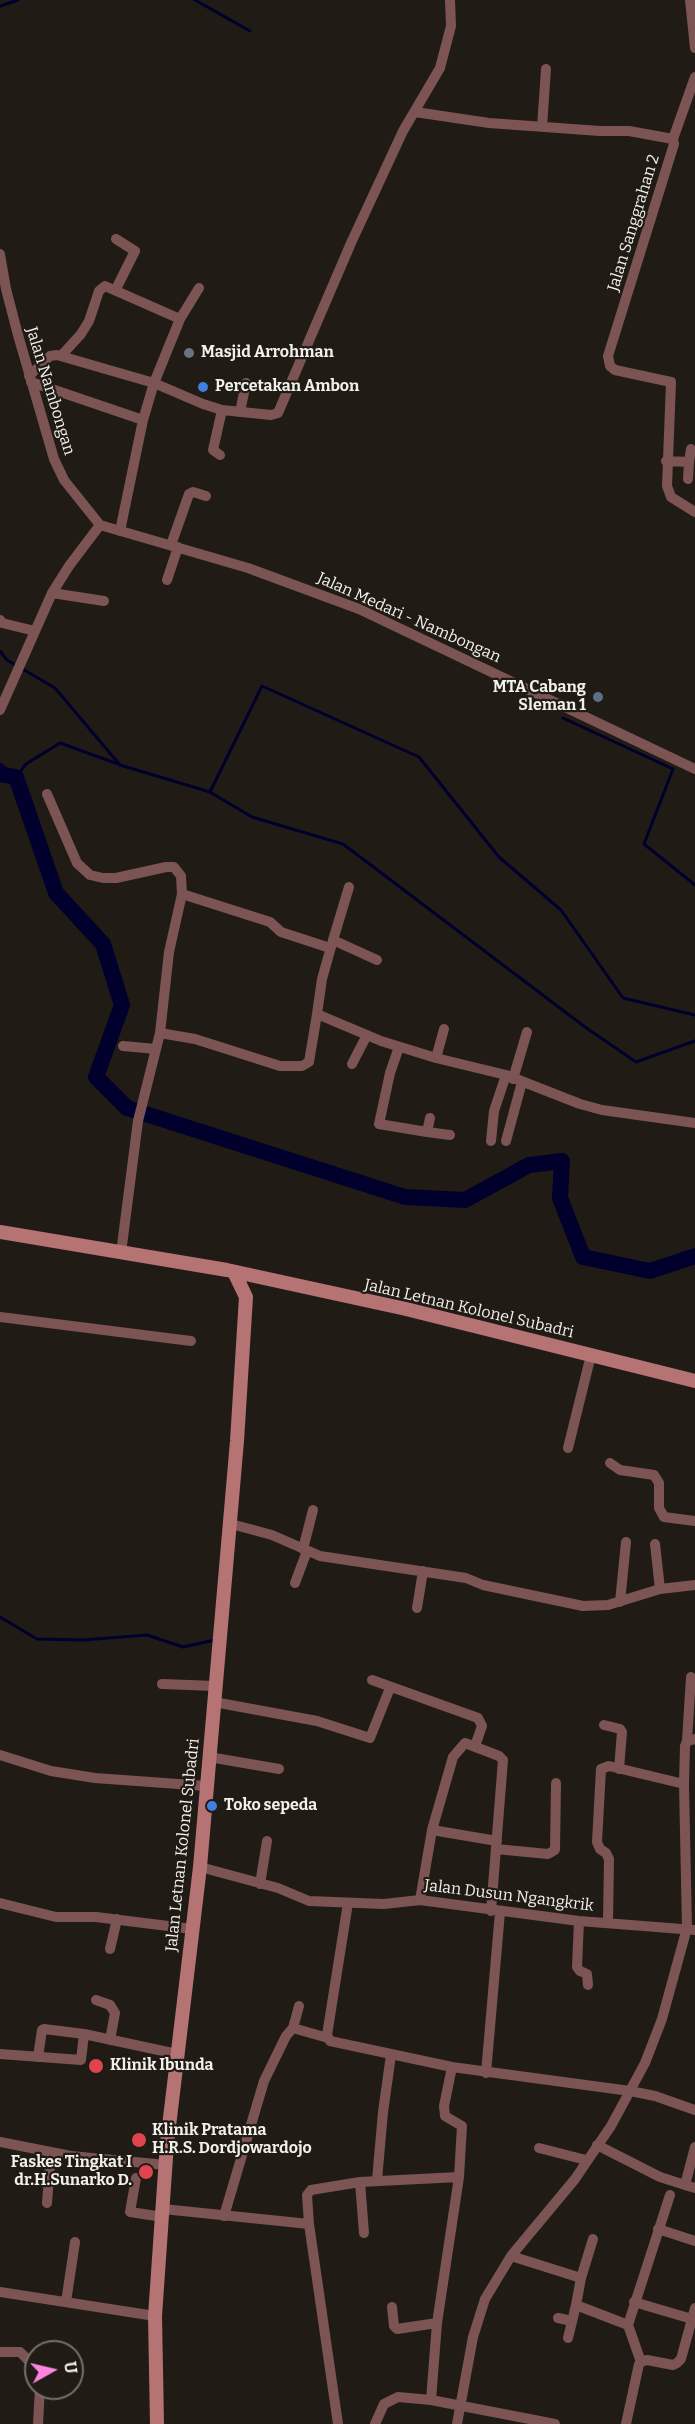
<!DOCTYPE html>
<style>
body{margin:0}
#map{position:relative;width:695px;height:2424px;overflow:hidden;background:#201c15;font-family:Bitter,serif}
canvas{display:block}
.north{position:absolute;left:24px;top:2340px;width:60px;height:60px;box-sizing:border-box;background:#201c15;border:2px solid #74716a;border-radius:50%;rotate:82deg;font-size:16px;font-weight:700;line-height:24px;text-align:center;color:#f2f0ea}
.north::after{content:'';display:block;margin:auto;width:21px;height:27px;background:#fe85df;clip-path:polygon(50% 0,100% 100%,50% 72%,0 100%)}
</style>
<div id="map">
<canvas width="695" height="2424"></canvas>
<div class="north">U</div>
</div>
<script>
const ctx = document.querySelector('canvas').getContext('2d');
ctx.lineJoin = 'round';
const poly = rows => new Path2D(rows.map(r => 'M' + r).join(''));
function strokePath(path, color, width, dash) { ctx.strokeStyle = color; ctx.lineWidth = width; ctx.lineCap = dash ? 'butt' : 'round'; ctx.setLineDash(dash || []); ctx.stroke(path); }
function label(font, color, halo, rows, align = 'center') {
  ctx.font = font + ' Bitter,serif'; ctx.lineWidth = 4.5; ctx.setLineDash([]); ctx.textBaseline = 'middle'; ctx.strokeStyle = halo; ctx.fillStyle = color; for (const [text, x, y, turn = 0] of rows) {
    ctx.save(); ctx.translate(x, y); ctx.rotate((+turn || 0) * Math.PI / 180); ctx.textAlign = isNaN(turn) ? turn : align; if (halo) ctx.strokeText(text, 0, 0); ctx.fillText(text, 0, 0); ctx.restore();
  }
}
strokePath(poly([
 [195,0,250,31],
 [0,6,18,0],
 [0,651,7,660,55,688,120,765,210,792,262,686,419,757,499,857,561,910,623,998,695,1015],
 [563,718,673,769,644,844,695,885],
 [0,764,16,777,26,764,60,743,118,764],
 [210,792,252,817,343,844,585,1027,636,1062,695,1041],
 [0,1617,37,1639,83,1640,147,1635,183,1647,215,1640]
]), '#01002c', 3);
strokePath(poly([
 [0,774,16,777,56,893,103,944,122,1005,96,1077,127,1108,405,1197,465,1200,529,1165,562,1161,560,1198,583,1257,650,1271,695,1256]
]), '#01002c', 16);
strokePath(poly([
 [690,0,695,48],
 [415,112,489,123,600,131,629,131,673,139,674,144,608,356,610,366,615,370,671,382,667,486,671,497,695,512],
 [542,127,546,69],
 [673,139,695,77],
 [116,239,135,251,116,289],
 [0,254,6,289,18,335,54,459,64,480,100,525],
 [61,356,81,334,89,321,99,291,105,286,180,319],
 [29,376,50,356,57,355,154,383,203,404,222,410,271,415,278,413,351,243,403,131,440,68,451,26,450,0],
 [31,382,143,420,154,383,180,319,199,288],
 [240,412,246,383],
 [220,455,213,450,222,410],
 [666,461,689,462,688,479],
 [689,462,691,449],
 [100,525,248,568,359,609,695,769],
 [120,531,143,420],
 [171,545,189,494,193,492,206,496],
 [167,580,178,547],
 [52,593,104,601],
 [0,620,2,623,35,631],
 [0,710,52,593,69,566,100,525],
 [47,794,77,863,90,875,103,878,116,878,166,867,174,867,181,876,182,894],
 [333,940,349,887],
 [317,1014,322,979,333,940,377,960],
 [160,1033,195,1039,280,1066,302,1066,309,1062,317,1014,381,1041,436,1058,506,1075,580,1104,602,1110,695,1123],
 [123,1046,156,1049],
 [399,1047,390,1073,379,1124,427,1132,430,1118],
 [436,1058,444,1029],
 [352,1064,367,1035],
 [513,1079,527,1032],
 [427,1132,450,1135],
 [491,1141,494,1111,506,1075],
 [506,1141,522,1082],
 [121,1253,138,1121,160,1033,169,952,182,894,270,922,281,932,330,948],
 [0,1317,191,1341],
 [568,1448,591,1355],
 [610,1463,620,1470,654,1475,659,1483,659,1508,664,1517,695,1521],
 [231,1524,272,1535,320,1556,466,1578,483,1585,583,1606,608,1605,660,1589,695,1585],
 [655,1544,660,1589],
 [303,1549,313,1510],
 [295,1583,307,1551],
 [620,1602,626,1542],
 [417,1608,423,1571],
 [372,1680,478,1718,482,1726,475,1746],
 [162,1684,215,1686],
 [214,1702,317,1721,370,1738,390,1688],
 [604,1725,620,1729,622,1732,619,1769],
 [687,1741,691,1677],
 [0,1755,51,1771,95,1778,206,1786],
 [209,1757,279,1769],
 [684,1784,685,1746,687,1741,695,1739],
 [432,1830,497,1841],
 [496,1849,548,1854,555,1850,556,1783],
 [200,1867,278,1888,309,1901,384,1904,420,1900,579,1921,695,1930],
 [260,1884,267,1841],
 [420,1900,432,1830,453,1757,465,1743,499,1756,503,1760,491,1911],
 [0,1903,56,1917,96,1917,192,1929],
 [348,1903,327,2035,330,2041,452,2067,630,2091,655,2096,695,2110],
 [579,1921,577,1967,580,1971,587,1974,588,1985],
 [110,1949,117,1919],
 [96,2000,110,2005,115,2013,110,2040],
 [293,2028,299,2006],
 [0,2054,81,2060,84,2034,177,2054],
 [38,2057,42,2030,44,2029,84,2034],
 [486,2073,500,1912],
 [0,2142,71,2156,166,2165],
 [597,2145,660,2177,685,2185],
 [695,2147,685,2185,695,2188],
 [539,2148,586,2160],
 [136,2178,130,2212,163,2217],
 [377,2180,383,2112,391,2055],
 [360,2182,364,2233],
 [47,2203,51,2152],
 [163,2209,309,2224],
 [224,2216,264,2081,286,2036,293,2028,328,2038],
 [658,2229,695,2241],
 [511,2256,581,2278,576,2305,628,2325,641,2362],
 [581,2278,593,2239],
 [0,2292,155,2316],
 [66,2302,75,2242],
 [634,2302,692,2319],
 [392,2307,394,2326,397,2329,437,2323],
 [558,2318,572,2321],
 [628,2325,670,2195],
 [568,2338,576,2305],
 [0,2352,20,2352,33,2365,36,2373],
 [641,2362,647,2360,673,2365,677,2363,681,2359,695,2308],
 [431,2400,437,2323,459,2177,462,2126,445,2116,444,2106,452,2067],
 [38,2424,40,2388],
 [338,2424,309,2224,307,2195,311,2190,360,2182,459,2177],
 [375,2424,384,2404,398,2397,431,2400,555,2424],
 [457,2424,473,2337,485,2299,511,2256,575,2179,611,2126,645,2063,662,2019,687,1928,684,1784,609,1766,601,1769,597,1842,600,1849,606,1853,609,1859,608,1922],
 [626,2424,639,2364,641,2362]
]), '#7d5454', 10);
strokePath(poly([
 [0,1232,227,1270,406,1309,695,1381],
 [157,2424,155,2316,167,2143,200,1867,237,1441,246,1297,234,1272]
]), '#b57373', 14);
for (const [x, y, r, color] of [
 [189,353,6,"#6b7280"],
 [203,387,6,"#3f7fe0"],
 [598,697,6,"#5c6f8a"],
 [212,1806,6,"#3f7fe0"],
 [96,2066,8,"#e0444e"],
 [139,2140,8,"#e0444e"],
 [146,2172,8,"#e0444e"]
]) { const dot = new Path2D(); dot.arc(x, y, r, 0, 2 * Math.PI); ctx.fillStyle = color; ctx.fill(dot); strokePath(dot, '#201c15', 2); }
label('16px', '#f2f0ea', '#201c15', [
 ["Jalan Sanggrahan 2",634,223,-73],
 ["Jalan Nambongan",50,391,73],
 ["Jalan Medari - Nambongan",409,618,24],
 ["Jalan Letnan Kolonel Subadri",469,1309,13],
 ["Jalan Letnan Kolonel Subadri",183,1845,-84],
 ["Jalan Dusun Ngangkrik",509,1896,7]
]);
label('bold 16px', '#f2f0ea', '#201c15', [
 ["Masjid Arrohman",201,353],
 ["Percetakan Ambon",215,387],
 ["MTA Cabang",586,688,"right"],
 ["Sleman 1",586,706,"right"],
 ["Toko sepeda",224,1806],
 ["Klinik Ibunda",110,2066],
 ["Klinik Pratama",152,2131],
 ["H.R.S. Dordjowardojo",152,2149],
 ["Faskes Tingkat I",132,2163,"right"],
 ["dr.H.Sunarko D.",132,2181,"right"]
], 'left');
</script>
